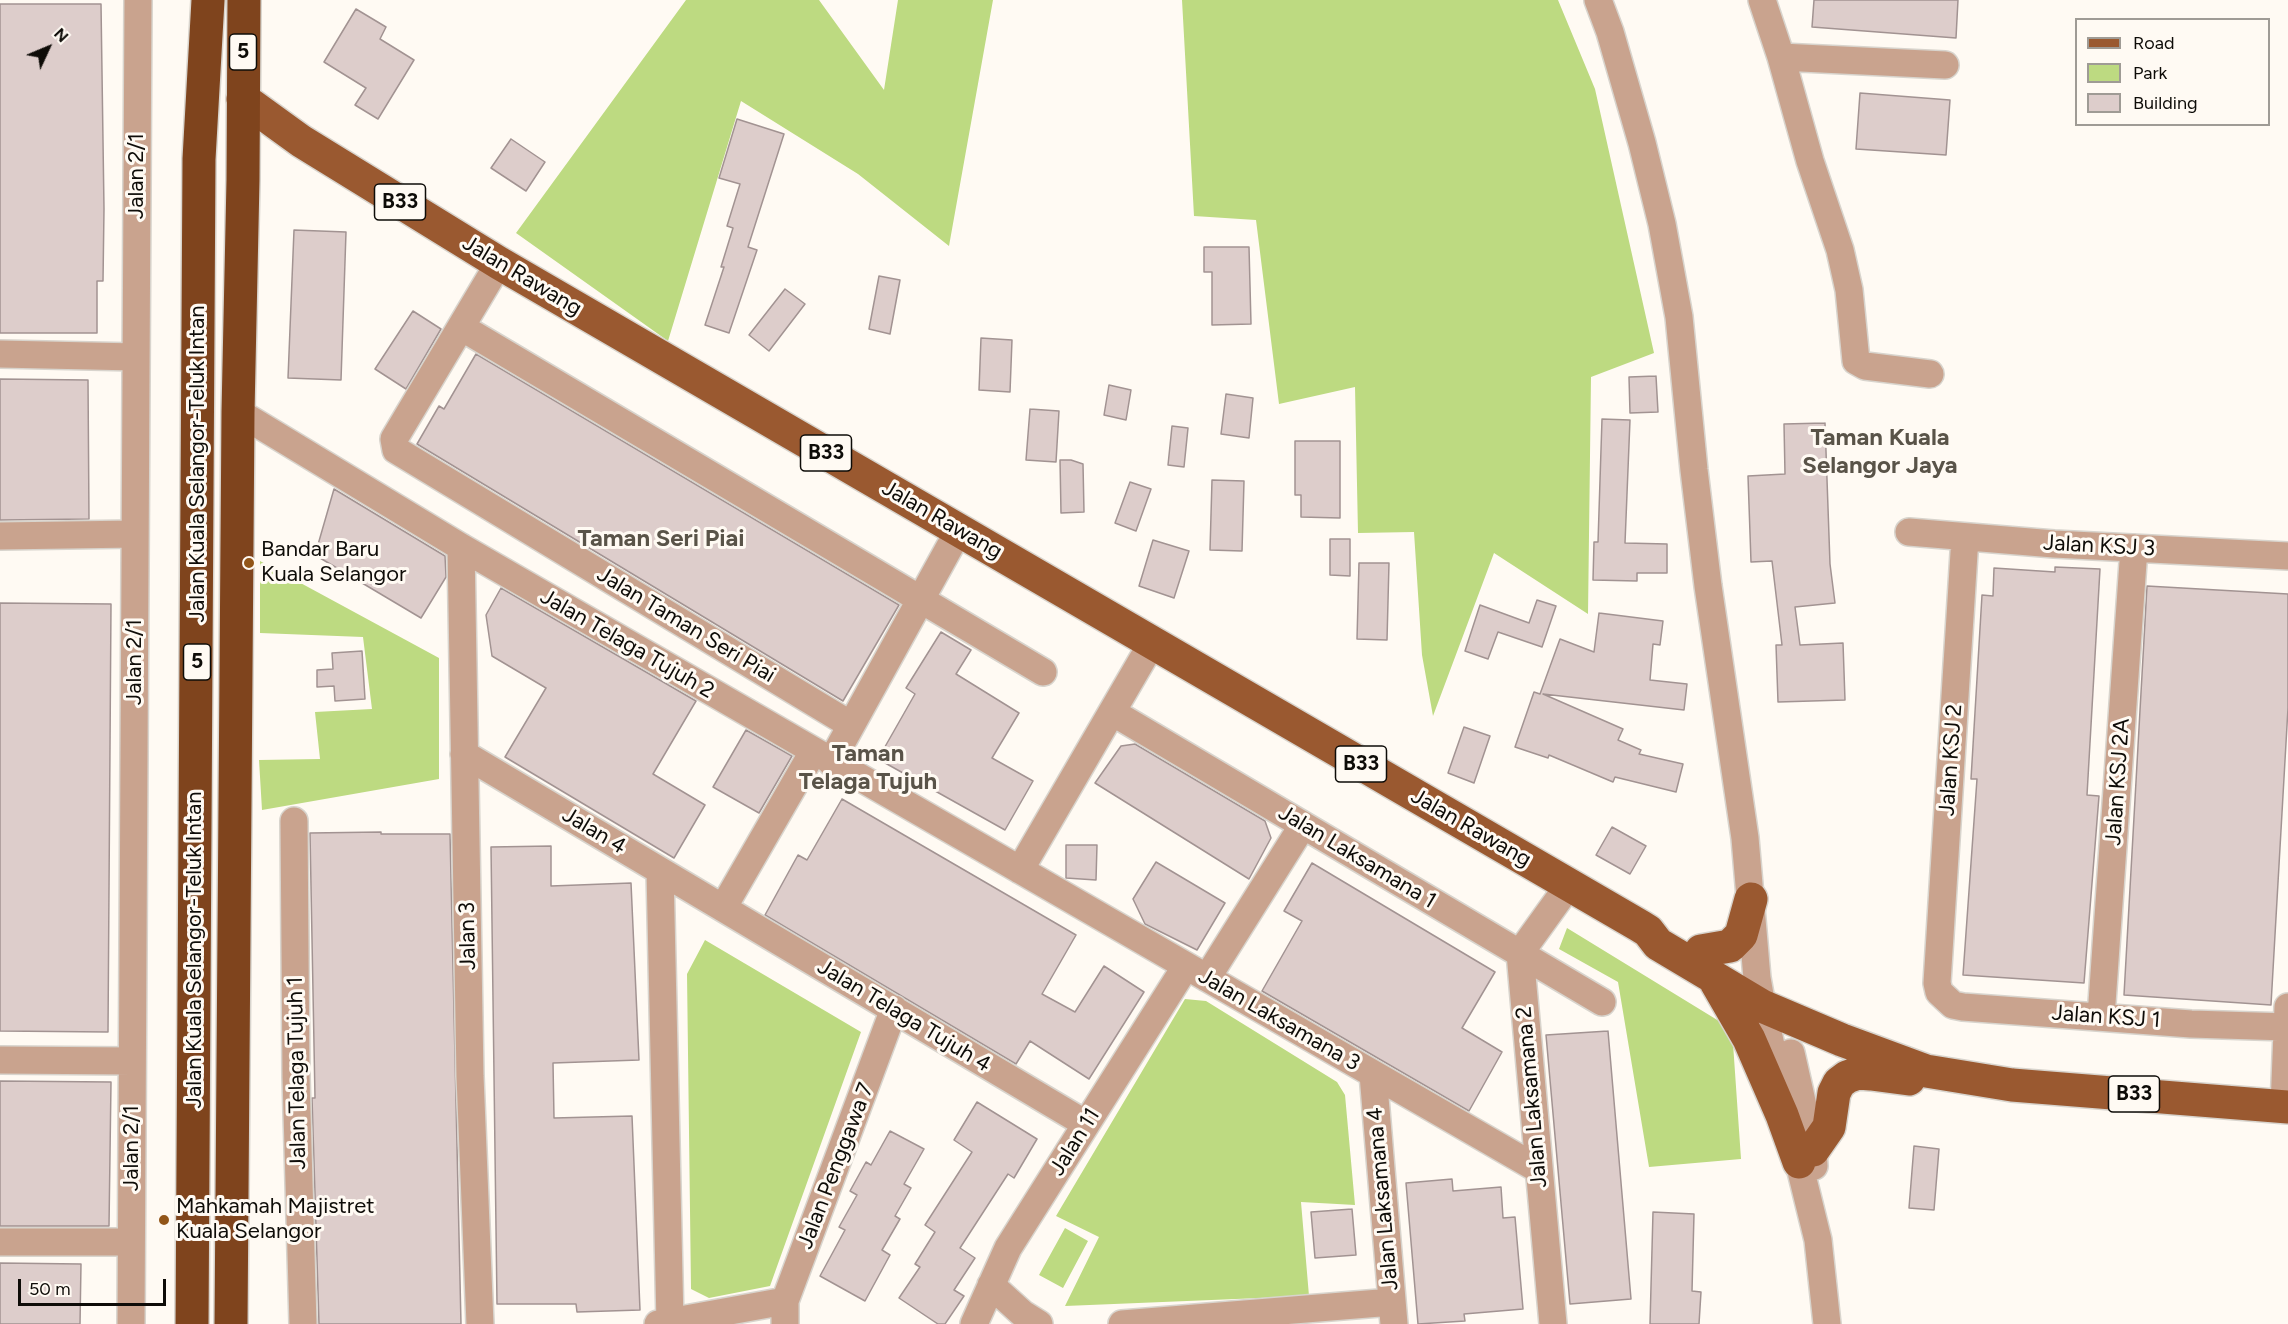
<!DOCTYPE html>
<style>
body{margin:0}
#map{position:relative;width:2288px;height:1324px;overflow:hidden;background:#fffaf3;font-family:Figtree,sans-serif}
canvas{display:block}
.legend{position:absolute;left:2075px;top:18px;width:195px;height:108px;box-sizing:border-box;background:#fffaf3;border:2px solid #9f9b95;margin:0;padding:8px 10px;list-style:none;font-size:18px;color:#0e0c08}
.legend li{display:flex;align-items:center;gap:12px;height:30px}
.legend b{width:30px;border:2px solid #9f9b95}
.north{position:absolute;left:18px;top:18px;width:60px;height:60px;-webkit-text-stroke:4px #fffaf3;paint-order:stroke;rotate:46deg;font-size:16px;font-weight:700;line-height:24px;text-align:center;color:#0e0c08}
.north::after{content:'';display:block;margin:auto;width:21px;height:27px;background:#0e0c08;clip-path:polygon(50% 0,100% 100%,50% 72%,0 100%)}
.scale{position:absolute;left:18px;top:1279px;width:148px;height:27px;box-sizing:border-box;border:3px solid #0e0c08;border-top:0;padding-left:8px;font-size:18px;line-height:21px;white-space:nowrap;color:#0e0c08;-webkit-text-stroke:4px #fffaf3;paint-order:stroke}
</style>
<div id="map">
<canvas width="2288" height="1324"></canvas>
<ul class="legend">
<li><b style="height:8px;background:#9a5930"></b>Road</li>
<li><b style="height:16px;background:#bdda81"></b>Park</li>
<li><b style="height:16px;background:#ddcdcb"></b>Building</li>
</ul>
<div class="north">N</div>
<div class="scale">50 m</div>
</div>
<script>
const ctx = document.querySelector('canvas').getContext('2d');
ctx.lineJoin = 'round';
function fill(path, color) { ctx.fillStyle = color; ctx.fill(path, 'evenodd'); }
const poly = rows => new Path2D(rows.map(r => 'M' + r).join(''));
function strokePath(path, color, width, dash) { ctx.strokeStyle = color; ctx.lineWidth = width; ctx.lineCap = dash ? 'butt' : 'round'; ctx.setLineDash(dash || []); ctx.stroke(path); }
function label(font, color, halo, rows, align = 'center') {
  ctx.font = font + ' Figtree,sans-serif'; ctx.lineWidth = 6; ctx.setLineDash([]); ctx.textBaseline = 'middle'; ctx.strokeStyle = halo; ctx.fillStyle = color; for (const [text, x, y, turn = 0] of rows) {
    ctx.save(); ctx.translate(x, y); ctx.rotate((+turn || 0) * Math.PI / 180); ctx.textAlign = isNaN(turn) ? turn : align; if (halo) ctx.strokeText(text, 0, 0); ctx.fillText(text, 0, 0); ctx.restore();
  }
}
fill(poly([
 [686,0,819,0,884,90,898,0,993,0,949,246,858,174,741,101,668,341,516,233],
 [1182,0,1558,0,1595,89,1654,353,1591,377,1588,614,1494,553,1433,716,1422,655,1414,532,1358,533,1355,387,1279,404,1256,220,1194,216],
 [260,561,439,658,439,779,262,810,259,760,320,759,315,712,372,709,363,637,260,633],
 [1567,928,1732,1029,1741,1159,1649,1167,1618,982,1559,949],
 [705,940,861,1032,770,1286,709,1298,691,1289,687,974],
 [1185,999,1206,1001,1337,1082,1345,1095,1355,1205,1301,1202,1309,1296,1065,1306,1099,1237,1056,1216],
 [1065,1228,1088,1241,1063,1288,1039,1275]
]), '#bdda81');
const building = poly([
 [1814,0,1958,0,1956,38,1812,27,1814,0],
 [0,4,101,4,104,209,103,281,97,281,97,333,0,333,0,4],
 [356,9,386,27,380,39,414,60,378,119,355,105,366,88,324,62,356,9],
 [1860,93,1950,100,1946,155,1856,149,1860,93],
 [737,119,784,134,748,247,757,250,729,333,705,325,724,267,721,267,733,228,727,226,740,184,719,178,737,119],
 [511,139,545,162,526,191,491,168,511,139],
 [294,230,346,232,341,380,288,378,294,230],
 [1204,247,1249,247,1251,324,1212,325,1212,272,1204,272,1204,247],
 [879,276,900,280,890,334,869,329,879,276],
 [785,289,805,304,769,351,749,335,785,289],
 [413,311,441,329,406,389,375,369,413,311],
 [981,338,1012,340,1010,392,979,390,981,338],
 [476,354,899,605,843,701,417,444,439,406,444,409,476,354],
 [1656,376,1658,412,1630,413,1629,377,1656,376],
 [0,379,88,380,89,519,0,520,0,379],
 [1109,385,1131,390,1126,420,1104,415,1109,385],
 [1226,394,1253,398,1249,438,1221,434,1226,394],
 [1030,409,1059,411,1056,462,1026,460,1030,409],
 [1602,419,1630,420,1625,543,1667,544,1667,573,1637,573,1637,581,1593,580,1594,542,1598,542,1602,419],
 [1825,423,1830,564,1835,603,1795,607,1800,645,1843,643,1845,700,1778,702,1776,645,1782,645,1772,561,1751,562,1748,476,1785,474,1784,424,1825,423],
 [1172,426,1188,428,1184,467,1168,465,1172,426],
 [1295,441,1340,441,1340,518,1301,517,1301,495,1295,495,1295,441],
 [1060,460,1071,460,1083,464,1084,512,1061,513,1060,460],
 [1212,480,1244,481,1242,551,1210,550,1212,480],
 [1130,482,1151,489,1136,531,1115,523,1130,482],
 [334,489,445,556,446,577,421,618,315,555,334,489],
 [1330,539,1350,539,1350,576,1330,575,1330,539],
 [1153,540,1189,551,1174,598,1139,586,1153,540],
 [1359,563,1389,563,1387,640,1357,639,1359,563],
 [2055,567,2100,569,2087,795,2099,796,2084,983,1963,975,1977,779,1971,779,1982,595,1993,596,1994,568,2055,572,2055,567],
 [2147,586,2288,594,2288,708,2271,1005,2124,995,2147,586],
 [501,588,696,701,653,774,705,805,674,858,505,757,546,688,492,656,486,615,501,588],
 [1537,600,1556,606,1542,647,1498,632,1488,659,1465,651,1480,605,1529,623,1537,600],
 [0,603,111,604,108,1032,0,1031,0,603],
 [1599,613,1663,621,1660,645,1653,644,1650,680,1687,684,1684,710,1543,694,1623,729,1618,740,1641,750,1639,754,1683,764,1676,792,1615,777,1613,782,1549,755,1548,758,1515,747,1534,692,1540,694,1560,639,1594,652,1599,613],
 [941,632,971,650,956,674,1019,713,992,758,1033,781,1005,830,878,759,915,694,906,688,941,632],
 [362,651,365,699,335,701,334,686,317,687,317,670,333,669,332,653,362,651],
 [1464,727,1490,736,1474,783,1448,773,1464,727],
 [746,730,792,756,759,813,713,787,746,730],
 [1135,744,1265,821,1271,838,1249,879,1095,783,1121,746,1135,744],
 [842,799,1076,935,1042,994,1075,1012,1104,966,1144,992,1089,1079,1030,1041,1016,1064,765,915,798,855,807,860,842,799],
 [1612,827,1646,846,1630,874,1596,855,1612,827],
 [381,832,381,834,450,834,461,1324,319,1324,312,1098,315,1098,310,833,381,832],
 [1066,845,1097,845,1096,880,1066,878,1066,845],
 [551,846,551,886,631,883,639,1060,553,1063,554,1118,632,1116,640,1310,577,1312,576,1304,497,1304,491,847,551,846],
 [1156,862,1225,903,1197,950,1145,924,1133,899,1156,862],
 [1312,863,1495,972,1462,1028,1502,1052,1469,1111,1262,991,1302,921,1284,911,1312,863],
 [1608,1031,1631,1299,1570,1304,1546,1035,1608,1031],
 [0,1081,111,1082,109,1226,0,1226,0,1081],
 [977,1102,1037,1139,1014,1178,1008,1174,960,1248,975,1258,954,1290,964,1296,945,1324,938,1324,899,1298,920,1267,915,1264,935,1232,925,1225,972,1152,954,1140,977,1102],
 [890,1131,924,1149,904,1184,911,1188,895,1216,900,1219,882,1250,890,1255,865,1301,820,1276,845,1230,839,1227,857,1195,850,1191,866,1162,871,1165,890,1131],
 [1914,1146,1939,1149,1934,1210,1909,1208,1914,1146],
 [1452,1179,1453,1191,1501,1187,1503,1218,1515,1217,1523,1309,1464,1314,1465,1321,1418,1324,1406,1183,1452,1179],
 [1352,1209,1356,1255,1315,1258,1311,1212,1352,1209],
 [1653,1212,1694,1214,1692,1291,1701,1292,1699,1324,1650,1324,1653,1212],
 [0,1263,81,1264,80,1324,0,1324,0,1263]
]);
fill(building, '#ddcdcb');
strokePath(building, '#a29392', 1.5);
const minor = poly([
 [1598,0,1610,32,1642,143,1662,224,1679,317,1694,470,1708,586,1745,838,1757,978,1762,1006,1780,1085],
 [1762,0,1781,57,1810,161,1840,250,1849,290,1856,361,1865,366,1930,374],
 [1781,57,1945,65],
 [499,263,394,439,396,450,851,725],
 [461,327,1043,672],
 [0,354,136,357],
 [238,412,461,547,1538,1169],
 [1909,532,2054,544,2288,556],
 [0,536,135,534],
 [1965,537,1937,983,1939,992,1953,1005,1963,1007,2191,1024,2287,1027],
 [461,547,470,1076,480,1324],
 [1112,712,1602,1002],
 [464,754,1086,1124],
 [831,762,959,530],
 [294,821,296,1077,303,1324],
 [1020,870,1152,643],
 [660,871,670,1323],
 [723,908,813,752],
 [1207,978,1303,825],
 [2101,1017,2134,548],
 [1791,1053,1813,1150,1814,1166],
 [0,1060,132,1061],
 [1373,1074,1394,1324],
 [2284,1107,2288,1007],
 [1794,1143,1818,1240,1827,1324],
 [0,1242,131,1242],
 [991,1285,1023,1314,1039,1324],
 [131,1324,138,0],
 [658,1324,785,1301],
 [785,1324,785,1301,894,1009],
 [974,1324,1008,1248,1186,966],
 [1122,1324,1392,1302],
 [1553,1324,1520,953,1569,885]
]);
const major = poly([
 [243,99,301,141,499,263,1640,926,1648,931,1658,944,1762,1006,1842,1040,1926,1071,2012,1085,2288,1107],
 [1701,951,1730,946,1741,935,1751,899],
 [1716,982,1749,1039,1782,1115,1799,1162],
 [1813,1150,1829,1127,1834,1093,1839,1083,1847,1077,1858,1073,1871,1074,1909,1079]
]);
const highway = poly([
 [192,1324,199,159,208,0],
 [231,1324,238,412,243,180,244,0]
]);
strokePath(minor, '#d8d4cd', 30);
strokePath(major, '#d8d4cd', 36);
strokePath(highway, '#d8d4cd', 36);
strokePath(minor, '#c9a38e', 27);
strokePath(major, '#9a5930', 33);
strokePath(highway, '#7f441d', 33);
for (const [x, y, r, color] of [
 [249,563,6,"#925518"],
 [164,1220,6,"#925518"]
]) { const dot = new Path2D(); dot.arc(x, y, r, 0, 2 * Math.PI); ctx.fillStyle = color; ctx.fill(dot); strokePath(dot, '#fffaf3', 2); }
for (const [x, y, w] of [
 [243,52,27],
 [400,202,51],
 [826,453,51],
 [197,662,27],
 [1361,764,51],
 [2134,1094,51]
]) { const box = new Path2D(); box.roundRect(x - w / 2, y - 18, w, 36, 4.5); ctx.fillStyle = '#fffaf3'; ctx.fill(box); strokePath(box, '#0e0c08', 1.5); }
label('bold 21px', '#0e0c08', null, [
 ["5",243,52],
 ["B33",400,202],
 ["B33",826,453],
 ["5",197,662],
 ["B33",1361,764],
 ["B33",2134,1094]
]);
label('22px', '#0e0c08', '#fffaf3', [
 ["Jalan 2/1",137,176,-90],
 ["Jalan Rawang",522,276,31],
 ["Jalan Kuala Selangor-Teluk Intan",198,464,-90],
 ["Jalan Rawang",942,520,30],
 ["Jalan KSJ 3",2099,546,3],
 ["Jalan Taman Seri Piai",686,625,31],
 ["Jalan Telaga Tujuh 2",627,644,30],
 ["Jalan 2/1",135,662,-90],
 ["Jalan KSJ 2",1951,760,-86],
 ["Jalan KSJ 2A",2118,782,-86],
 ["Jalan Rawang",1471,828,30],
 ["Jalan 4",594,831,31],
 ["Jalan Laksamana 1",1357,857,31],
 ["Jalan 3",468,936,-91],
 ["Jalan Kuala Selangor-Teluk Intan",195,950,-90],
 ["Jalan Telaga Tujuh 4",904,1016,31],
 ["Jalan KSJ 1",2106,1017,4],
 ["Jalan Laksamana 3",1279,1020,30],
 ["Jalan Telaga Tujuh 1",297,1073,-91],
 ["Jalan Laksamana 2",1532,1097,-95],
 ["Jalan 11",1075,1142,-58],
 ["Jalan 2/1",132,1148,-90],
 ["Jalan Penggawa 7",836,1166,-69],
 ["Jalan Laksamana 4",1383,1199,-95]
]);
label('22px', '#0e0c08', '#fffaf3', [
 ["Bandar Baru",261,550],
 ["Kuala Selangor",261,575],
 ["Mahkamah Majistret",176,1207],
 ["Kuala Selangor",176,1232]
], 'left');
label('bold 24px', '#595348', '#fffaf3', [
 ["Taman Kuala",1880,438],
 ["Selangor Jaya",1880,466],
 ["Taman Seri Piai",661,539],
 ["Taman",868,754],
 ["Telaga Tujuh",868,782]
]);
</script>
